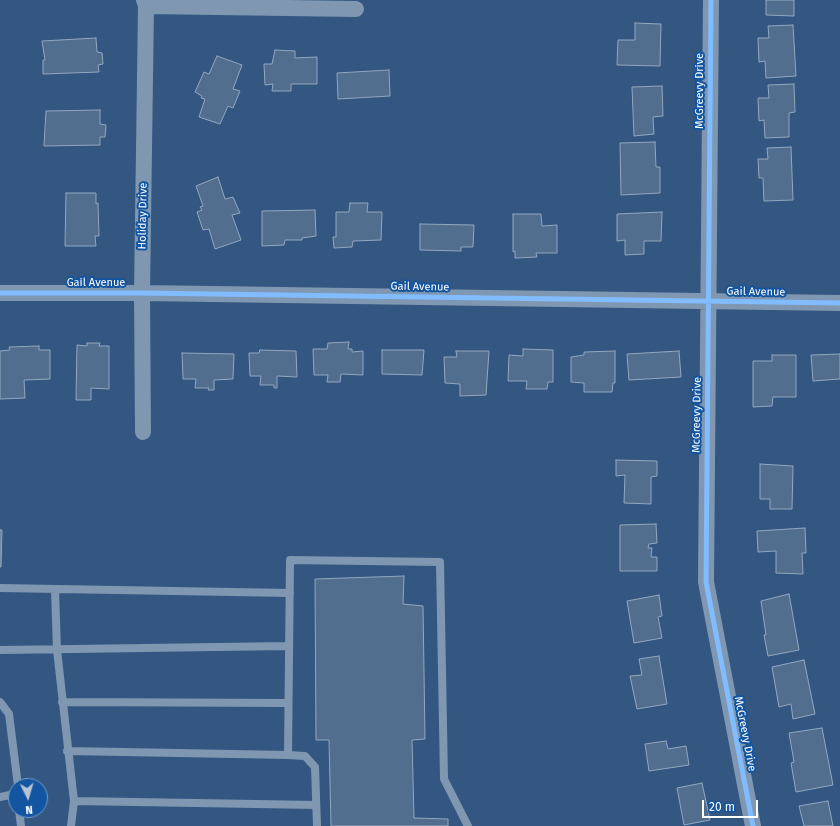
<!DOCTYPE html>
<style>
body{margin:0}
#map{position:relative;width:840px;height:826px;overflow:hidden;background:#335781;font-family:"Fira Sans",sans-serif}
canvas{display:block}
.north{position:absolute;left:8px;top:778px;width:40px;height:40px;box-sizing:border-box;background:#1355a1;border:1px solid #7199c7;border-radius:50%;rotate:175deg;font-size:11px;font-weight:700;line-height:16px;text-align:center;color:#fff}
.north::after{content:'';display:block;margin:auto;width:14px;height:18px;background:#b8c4d3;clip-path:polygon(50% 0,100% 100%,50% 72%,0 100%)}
.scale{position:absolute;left:702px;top:800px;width:56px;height:18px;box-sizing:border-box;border:2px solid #fff;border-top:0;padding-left:5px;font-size:12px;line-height:14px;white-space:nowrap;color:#fff;-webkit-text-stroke:3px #1355a1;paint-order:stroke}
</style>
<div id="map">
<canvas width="840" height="826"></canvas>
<div class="north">N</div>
<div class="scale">20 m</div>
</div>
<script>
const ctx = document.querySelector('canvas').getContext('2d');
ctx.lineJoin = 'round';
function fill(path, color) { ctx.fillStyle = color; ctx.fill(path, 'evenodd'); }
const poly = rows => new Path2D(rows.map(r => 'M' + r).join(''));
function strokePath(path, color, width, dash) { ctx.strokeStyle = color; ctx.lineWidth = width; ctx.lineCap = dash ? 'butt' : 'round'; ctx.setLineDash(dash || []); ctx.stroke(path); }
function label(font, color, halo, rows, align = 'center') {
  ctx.font = font + ' "Fira Sans",sans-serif'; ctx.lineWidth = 4; ctx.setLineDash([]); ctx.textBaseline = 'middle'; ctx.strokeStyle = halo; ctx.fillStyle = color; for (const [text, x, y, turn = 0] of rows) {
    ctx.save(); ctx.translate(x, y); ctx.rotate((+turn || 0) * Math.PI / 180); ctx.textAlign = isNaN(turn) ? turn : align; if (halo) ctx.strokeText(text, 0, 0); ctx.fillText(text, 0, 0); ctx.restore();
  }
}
const building = poly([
 [766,0,794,0,794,16,766,15,766,0],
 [635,23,661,24,660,66,617,65,618,40,635,40,635,23],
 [793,25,796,76,766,78,765,61,759,62,758,38,769,38,768,26,793,25],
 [96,38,97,52,102,53,103,64,98,65,99,72,43,74,43,60,45,60,42,41,96,38],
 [275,50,295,51,295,58,317,57,317,84,291,84,291,91,272,91,273,84,265,85,264,64,272,64,275,50],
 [217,56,242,65,233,89,240,91,233,108,228,106,220,124,199,117,205,99,201,98,202,96,195,92,204,72,209,74,217,56],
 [389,70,390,96,338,99,337,73,389,70],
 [794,84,795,112,789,113,789,137,765,138,764,120,759,121,758,98,769,98,768,85,794,84],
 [662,86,663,116,653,117,654,134,634,136,632,87,662,86],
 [100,110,100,124,106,125,105,137,100,137,100,145,44,146,46,111,100,110],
 [655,142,656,167,660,167,660,193,621,195,620,143,655,142],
 [791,147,793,200,764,201,763,178,759,178,758,159,768,159,767,148,791,147],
 [218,177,225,199,233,197,240,213,232,215,241,240,215,249,209,229,203,230,197,212,202,210,200,207,203,206,196,186,218,177],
 [66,193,96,193,96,204,98,203,99,236,95,236,96,246,65,246,66,193],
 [350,203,368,203,367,212,382,212,381,240,353,241,352,247,334,248,333,237,336,237,336,212,349,212,350,203],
 [315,210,316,236,302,238,302,240,285,240,284,245,262,246,262,211,315,210],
 [662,212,661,241,644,241,644,254,625,255,625,240,617,241,617,214,662,212],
 [513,214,541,214,542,226,557,225,557,253,536,253,537,257,515,258,515,251,513,252,513,214],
 [420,224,474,225,473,247,461,247,461,251,420,250,420,224],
 [349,342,348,349,352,349,352,352,363,351,363,375,341,374,340,382,327,382,328,375,314,375,313,349,327,349,328,343,349,342],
 [87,343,100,343,99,346,109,346,109,389,91,388,91,400,76,400,77,345,87,346,87,343],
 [39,346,39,350,50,350,50,379,24,380,25,398,0,399,0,351,10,350,9,347,39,346],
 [523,349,553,350,553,382,548,382,547,389,526,389,527,381,508,381,509,355,523,356,523,349],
 [260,350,296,351,297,377,277,376,277,388,274,388,274,385,260,385,261,376,250,376,249,353,259,353,260,350],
 [382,350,424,350,422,375,382,374,382,350],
 [456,351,489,351,486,395,460,396,460,384,445,383,444,357,457,357,456,351],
 [615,351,615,383,613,383,612,392,584,392,584,383,571,382,571,357,584,355,584,352,615,351],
 [679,351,681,377,629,380,627,354,679,351],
 [182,353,234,354,233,379,214,380,214,390,208,390,209,388,195,388,196,379,183,379,182,353],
 [840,354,840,379,813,381,811,355,840,354],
 [772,355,796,355,796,397,773,397,772,406,753,407,753,361,772,361,772,355],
 [616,460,657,461,657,476,651,477,651,504,624,503,625,475,616,476,616,460],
 [760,464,793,466,792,509,770,509,770,499,760,499,760,464],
 [656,524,657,543,649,544,648,548,652,548,651,557,657,557,657,571,620,571,620,525,656,524],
 [805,528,806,553,802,553,803,574,776,573,776,551,758,552,757,531,805,528],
 [0,530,2,530,1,567,0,567,0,530],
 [404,576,403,604,423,606,425,739,412,740,414,818,448,819,448,826,331,826,329,740,316,740,315,579,404,576],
 [789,594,799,650,768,656,764,635,766,635,761,601,789,594],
 [659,595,662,616,658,617,662,638,634,643,627,601,659,595],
 [659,656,667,704,637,709,630,676,642,675,639,659,659,656],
 [804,660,815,714,793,719,791,704,779,707,772,667,804,660],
 [822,728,833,785,796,792,791,763,794,762,789,733,822,728],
 [666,741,668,749,686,746,689,765,649,771,645,744,666,741],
 [702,783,710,820,684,825,677,788,702,783],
 [828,801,833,826,804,826,799,806,828,801]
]);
fill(building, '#516e8f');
strokePath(building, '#93a7bf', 1);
strokePath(poly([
 [0,588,290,593],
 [55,590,57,650,74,801,71,826],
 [0,650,289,646],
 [0,702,9,714,18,786],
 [62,702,288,703],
 [67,751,288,755],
 [0,797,10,795,16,791],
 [74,801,316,805],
 [19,810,21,826],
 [317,826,315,767,305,756,288,755,290,560,440,562,444,779,468,826]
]), '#7f97b1', 8);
strokePath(poly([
 [711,0,706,582,753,826],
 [146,6,356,9],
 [0,293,142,293,840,303],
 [143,432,142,293,146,6,144,0]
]), '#7f97b1', 16);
strokePath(poly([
 [711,0,706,582,753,826],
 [0,293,142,293,840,303]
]), '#80bcff', 5);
label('11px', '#fff', '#1355a1', [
 ["McGreevy Drive",700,91,-90],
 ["Holiday Drive",143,216,-89],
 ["Gail Avenue",96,283],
 ["Gail Avenue",420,287,1],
 ["Gail Avenue",756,292,1],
 ["McGreevy Drive",697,415,-89],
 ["McGreevy Drive",745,734,79]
]);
</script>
